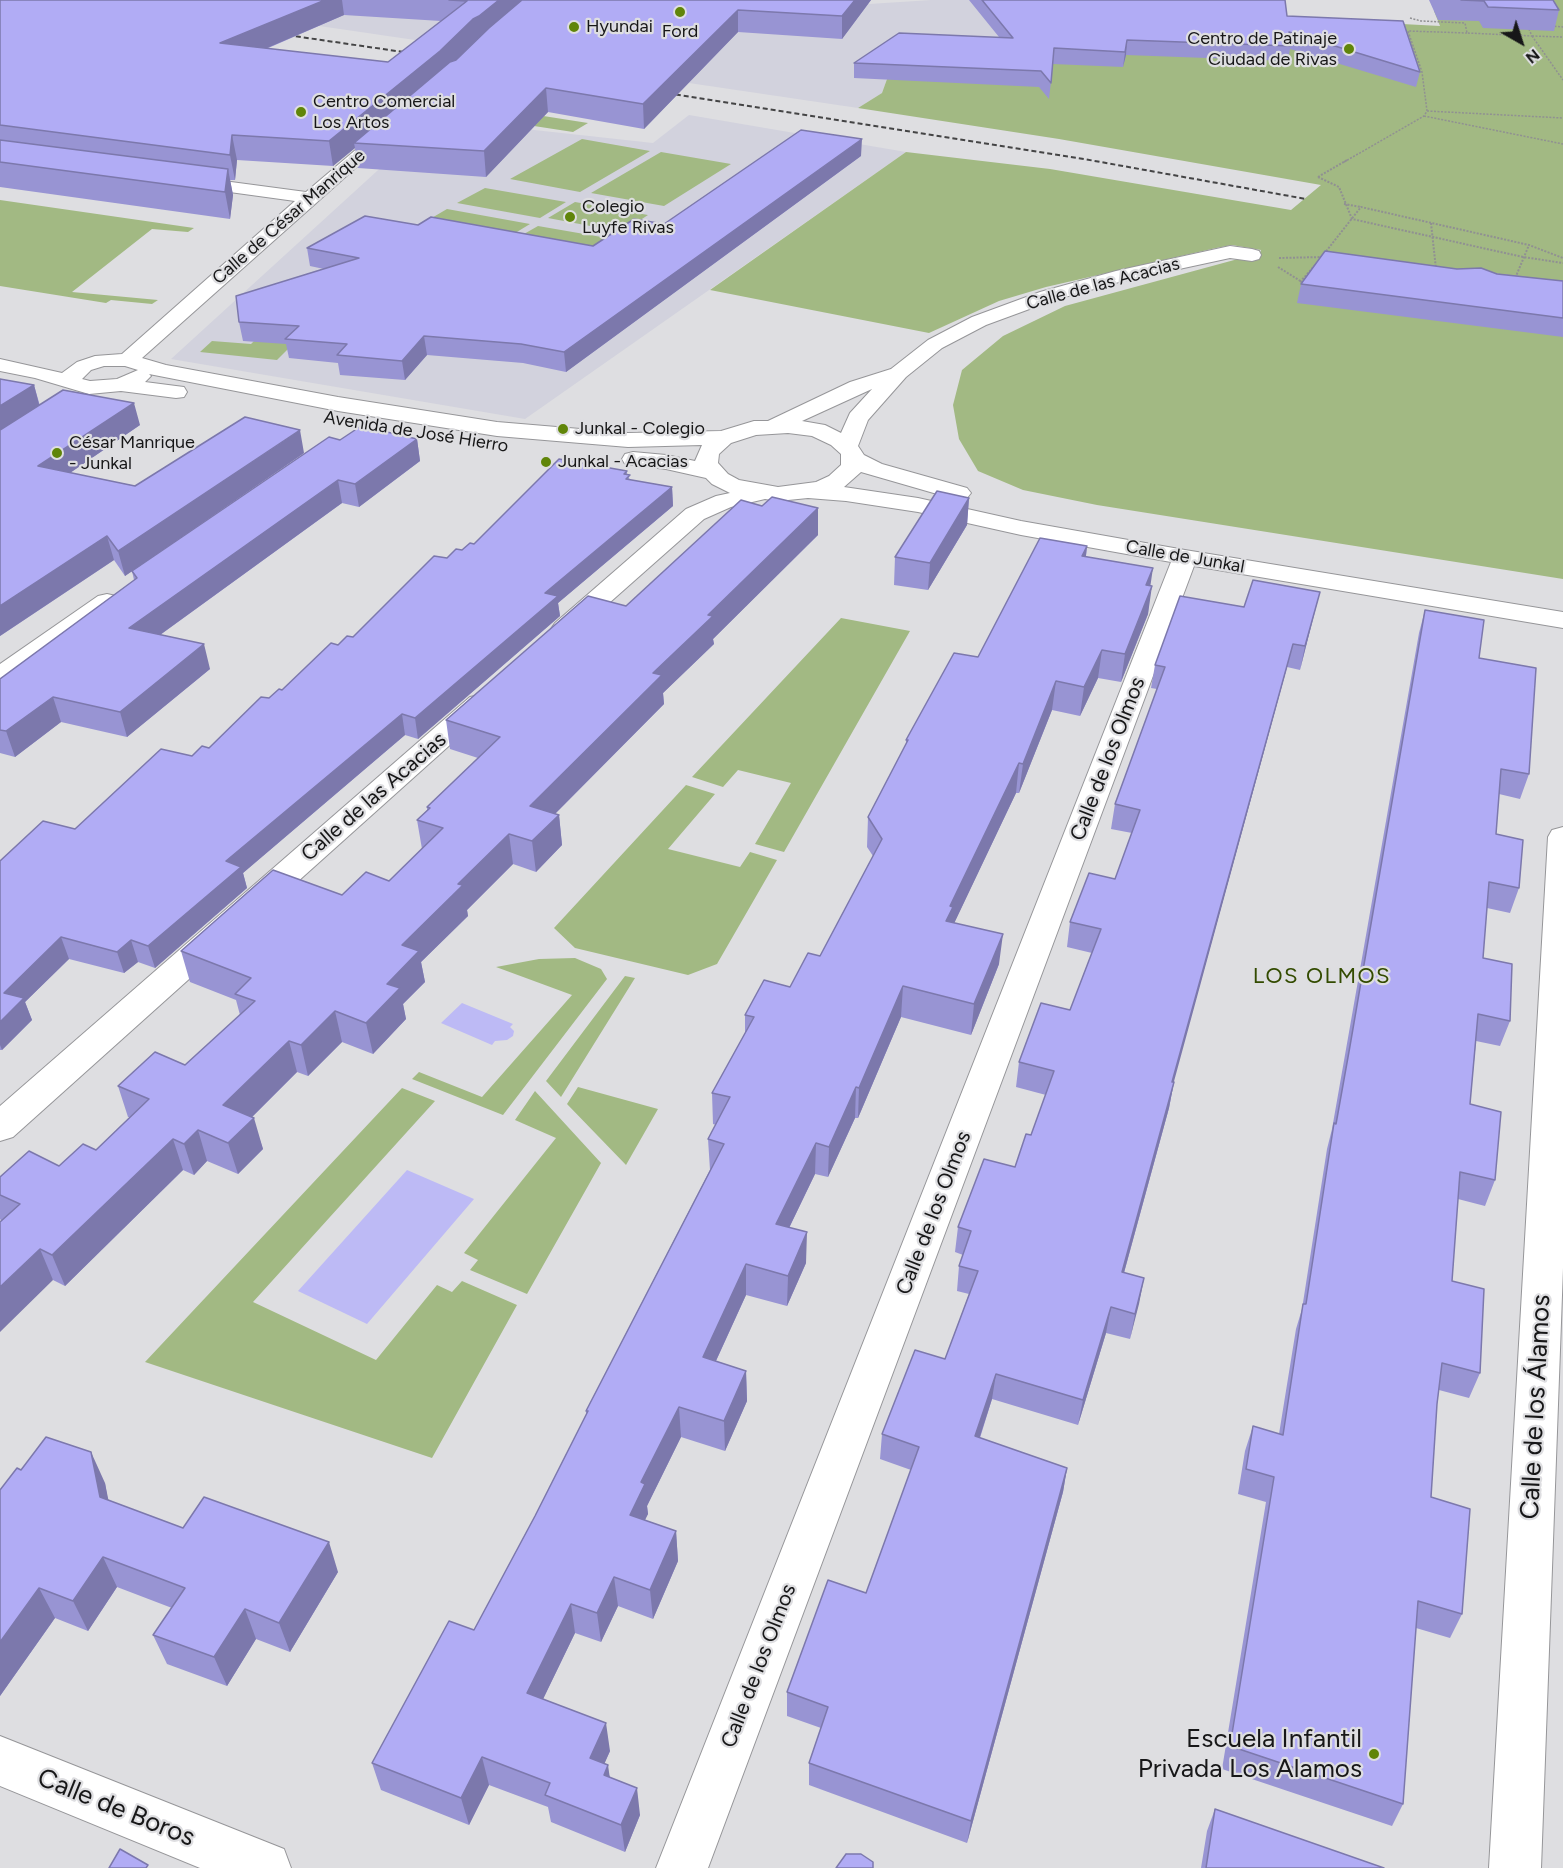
<!DOCTYPE html>
<meta charset="utf-8">
<style>
body{margin:0}
#map{position:relative;width:1563px;height:1868px;overflow:hidden;background:#dedee1;font-family:Figtree,sans-serif}
canvas{display:block}
.north{position:absolute;left:1491px;top:12px;width:60px;height:60px;-webkit-text-stroke:4px #dedee1;paint-order:stroke;rotate:141deg;font-size:16px;font-weight:700;line-height:24px;text-align:center;color:#171718}
.north::after{content:'';display:block;margin:auto;width:21px;height:27px;background:#171718;clip-path:polygon(50% 0,100% 100%,50% 72%,0 100%)}
</style>
<div id="map">
<canvas width="1563" height="1868"></canvas>
<div class="north">N</div>
</div>
<script>
const ctx = document.querySelector('canvas').getContext('2d');
ctx.lineJoin = 'round';
function fill(path, color) { ctx.fillStyle = color; ctx.fill(path, 'evenodd'); }
const poly = rows => new Path2D(rows.map(r => 'M' + r).join(''));
function strokePath(path, color, width, dash) { ctx.strokeStyle = color; ctx.lineWidth = width; ctx.lineCap = dash ? 'butt' : 'round'; ctx.setLineDash(dash || []); ctx.stroke(path); }
function label(font, color, halo, rows, align = 'center') {
  ctx.font = font + ' Figtree,sans-serif'; ctx.lineWidth = 4.5; ctx.setLineDash([]); ctx.textBaseline = 'middle'; ctx.strokeStyle = halo; ctx.fillStyle = color; for (const [text, x, y, turn = 0] of rows) {
    ctx.save(); ctx.translate(x, y); ctx.rotate((+turn || 0) * Math.PI / 180); ctx.textAlign = isNaN(turn) ? turn : align; if (halo) ctx.strokeText(text, 0, 0); ctx.fillText(text, 0, 0); ctx.restore();
  }
}
fill(poly([
 [513,0,456,46,299,23,313,16],
 [749,0,854,5,931,0,1060,0,1038,47,900,43,882,93,858,108,689,83],
 [689,115,906,152,525,419,171,359,434,119,653,143]
]), '#d2d2dd');
fill(poly([
 [1440,0,1563,0,1563,579,1097,505,1023,490,978,471,959,439,953,405,962,370,1003,336,1065,306,1260,253,1261,250,1232,245,1216,248,1046,287,999,301,929,333,710,290,906,152,1050,169,1291,210,1321,185,1059,139,858,108,882,93,900,43,1402,24,1440,26,1434,11,1446,11],
 [537,115,588,123,573,132,521,124],
 [582,139,650,151,580,192,510,179],
 [661,152,731,164,664,206,591,193],
 [485,188,566,202,540,218,457,203],
 [0,200,194,228,188,232,152,229,72,292,158,300,152,304,111,300,106,303,0,286],
 [575,202,648,215,622,232,548,218],
 [447,209,530,224,502,241,418,226],
 [538,226,613,239,586,257,510,242],
 [258,337,296,341,277,360,200,352,212,341,251,344],
 [841,618,910,631,784,852,755,844,791,783,738,770,723,787,692,777],
 [686,785,715,794,668,849,740,867,750,852,777,860,717,964,688,975,575,948,554,928],
 [575,958,601,969,607,979,503,1115,412,1079,419,1072,482,1097,572,995,496,967,539,959],
 [625,976,635,978,561,1097,546,1081],
 [578,1087,658,1109,626,1165,567,1104],
 [402,1088,435,1101,253,1302,376,1360,437,1285,452,1292,462,1281,517,1305,432,1458,145,1362],
 [535,1091,601,1163,527,1294,470,1270,478,1260,464,1253,556,1138,515,1120]
]), '#a2b983');
fill(poly([
 [462,1003,513,1024,510,1027,514,1031,513,1036,507,1040,495,1041,492,1045,441,1023],
 [407,1170,474,1199,367,1324,298,1291]
]), '#bdbaf5');
const street = poly([
 [391,123,397,125,399,128,397,131,142,358,166,365,338,397,497,422,628,433,721,431,754,421,768,421,850,382,891,369,928,340,972,317,1040,292,1116,271,1230,246,1252,249,1259,251,1261,255,1259,259,1252,261,1230,258,1119,282,1054,300,986,325,942,348,906,377,868,420,858,446,864,455,882,464,967,488,971,493,967,498,959,500,951,498,861,472,844,487,918,498,1021,521,1185,550,1563,612,1563,628,1194,566,708,1868,656,1868,1171,562,1021,535,918,512,846,501,808,498,778,501,765,499,731,507,704,519,573,635,564,637,555,635,551,629,555,623,686,509,716,496,730,493,712,484,706,478,666,469,625,464,622,459,625,454,633,452,666,455,695,461,702,445,628,447,497,436,338,411,149,374,151,376,145,382,176,386,184,387,187,392,184,397,176,398,121,391,89,394,35,378,0,371,0,359,62,373,77,362,95,356,122,354,295,201,186,186,180,185,178,181,180,177,186,176,306,192,385,125,391,123],
 [104,366,125,366,138,370,117,379,90,381,82,379,91,370,104,366],
 [872,389,850,413,841,433,825,425,802,421,872,389],
 [788,433,812,436,831,445,841,454,841,465,829,476,816,482,778,487,739,480,728,474,718,463,719,454,731,443,756,435,788,433],
 [107,594,116,596,120,602,116,608,10,682,0,684,0,664,98,596,107,594],
 [480,695,490,697,494,703,490,709,13,1137,0,1141,0,1106,470,697,480,695],
 [1563,827,1563,1268,1541,1868,1489,1868,1548,837,1552,830,1563,827],
 [0,1736,284,1849,291,1868,200,1868,0,1786,0,1736]
]);
strokePath(street, '#969699', 2);
strokePath(poly([
 [1410,18,1421,21,1465,23,1467,33,1532,36,1528,27],
 [1551,26,1563,27],
 [1532,36,1563,80],
 [1532,36,1563,37],
 [1427,111,1563,118],
 [1424,116,1563,144],
 [1344,162,1424,116,1427,111,1422,72,1408,31,1467,33]
]), '#909092', 1.5, [2, 1.5]);
strokePath(poly([
 [1318,177,1339,187,1352,219,1523,257,1563,263],
 [1318,177,1347,160],
 [1344,204,1361,207],
 [1431,223,1436,269],
 [1324,254,1361,207,1529,245,1563,258],
 [1279,258,1323,257],
 [1278,267,1302,282],
 [1514,281,1529,245],
 [1300,282,1318,262]
]), '#909092', 2, [2, 1.5]);
fill(street, '#fff');
strokePath(poly([
 [280,34,417,54],
 [660,92,1084,159,1306,199]
]), '#444445', 2, [5, 3]);
fill(poly([
 [0,0,871,0,842,39,738,32,644,129,548,112,486,177,358,168,355,148,333,166,237,160,235,180,230,180,233,195,230,219,0,187],
 [344,15,441,21,388,62,266,49],
 [969,0,1285,0,1287,16,1420,72,1416,87,1290,49,1288,61,1126,55,1123,67,1053,64,1049,99,1039,87,854,78,854,63,999,37],
 [1429,0,1553,0,1559,10,1554,31,1483,28,1479,21,1438,20],
 [861,156,566,372,523,363,427,355,405,380,340,375,338,363,289,358,286,344,243,341,239,322,324,269,310,266,307,248,593,246,664,224],
 [1457,269,1563,281,1563,337,1297,303,1301,284],
 [34,385,40,406,140,425,70,473,135,486,304,453,125,576,114,560,0,636],
 [417,439,420,461,359,507,342,503,160,635,210,669,127,737,61,722,15,757,0,753,0,679,134,580,132,571,340,440],
 [627,471,627,474,630,480,672,487,673,506,558,603,560,616,418,739,405,735,243,873,247,888,155,968,138,962,124,973,69,959,25,1002,32,1020,2,1050,0,1050,0,861,75,829,192,756,209,748,269,698,282,690,338,645,353,637,447,558,474,544],
 [969,498,967,525,928,590,894,585,895,557],
 [762,506,818,508,818,535,713,639,714,644,663,693,664,704,555,814,559,815,562,845,536,872,513,864,467,910,468,916,421,962,425,982,403,1004,406,1019,373,1054,342,1042,308,1076,297,1072,252,1117,263,1149,238,1174,207,1161,194,1175,183,1170,65,1286,53,1280,0,1219,0,1177,59,1166,96,1150,130,1117,128,1117,118,1086,185,1065,240,1015,236,1000,190,982,181,951,342,895,389,881,422,849,417,820,427,810,427,807,478,758,450,749,446,720,626,606],
 [1087,546,1086,556,1150,586,1148,614,1121,682,1098,678,1080,716,1052,710,1019,793,1016,793,954,923,999,964,971,1035,901,1017,858,1118,855,1118,828,1177,815,1174,789,1228,806,1263,787,1306,746,1295,716,1361,746,1371,747,1401,725,1451,681,1437,647,1506,648,1514,644,1520,676,1531,678,1561,653,1619,618,1606,601,1642,575,1633,543,1699,610,1751,604,1764,610,1777,640,1815,625,1852,551,1822,548,1807,489,1785,469,1825,381,1790,372,1763,474,1630,535,1516,586,1415,586,1411,710,1170,708,1139,716,1125,713,1124,712,1093,745,1033,745,1015,790,987,820,956,873,856,867,847,868,817,906,745,906,740,978,657],
 [1320,592,1300,670,1287,667,1173,1082,1174,1082,1169,1108,1124,1273,1144,1278,1130,1339,1106,1333,1078,1425,992,1399,980,1438,1067,1468,1063,1492,967,1843,809,1785,809,1763,821,1728,787,1716,787,1692,866,1593,911,1470,880,1459,882,1434,945,1359,969,1294,957,1291,959,1266,963,1255,955,1252,958,1227,1015,1167,1031,1135,1046,1095,1016,1087,1019,1062,1070,1010,1092,953,1067,947,1070,922,1115,879,1132,833,1111,829,1115,804,1157,689,1151,688,1155,665,1244,607],
 [1425,610,1479,658,1529,774,1520,799,1499,794,1496,834,1519,888,1510,913,1487,908,1483,958,1510,1021,1500,1046,1476,1041,1470,1104,1495,1180,1485,1206,1458,1199,1452,1281,1480,1373,1469,1398,1439,1390,1437,1404,1431,1497,1462,1614,1450,1638,1416,1628,1403,1804,1392,1826,1222,1769,1266,1502,1238,1494,1245,1451,1253,1426,1279,1434,1296,1329,1302,1309,1327,1149,1332,1129,1419,633],
 [21,1470,105,1483,108,1501,183,1528,338,1572,290,1652,256,1639,227,1686,167,1664,153,1635,172,1608,117,1587,88,1631,55,1618,0,1696],
 [1215,1809,1384,1868,1201,1868,1207,1831]
]), '#9894d3');
fill(poly([
 [325,0,342,0,344,15,225,66,220,43],
 [499,0,527,0,443,74,354,143,355,148,333,166,329,141,473,19],
 [855,0,871,0,842,39,842,16],
 [738,10,738,32,644,129,643,104],
 [1127,40,1126,55,1123,67,1125,52],
 [546,88,548,112,486,177,484,151],
 [232,135,237,160,235,180,230,155],
 [862,139,861,156,566,372,564,352],
 [228,169,233,195,230,219,225,192],
 [424,336,427,355,405,380,402,361],
 [34,385,40,408,0,433,0,406],
 [134,403,140,425,45,490,38,466],
 [300,430,304,453,125,576,118,551],
 [417,439,420,461,359,507,355,484],
 [338,480,342,503,135,653,129,628],
 [672,487,673,506,558,603,560,616,418,739,415,718,545,593],
 [969,498,967,525,928,590,930,563],
 [818,508,818,535,713,639,714,644,663,693,664,704,533,836,530,806,653,673,708,615],
 [107,536,114,560,0,636,0,606],
 [1087,546,1084,573,1082,556],
 [1153,568,1149,595,1152,586,1148,614,1121,682,1125,654,1146,585],
 [1320,592,1314,614,1300,670,1305,646],
 [204,644,210,669,127,737,120,712],
 [1293,644,1287,667,1167,1107,1172,1082],
 [1102,650,1098,678,1080,716,1084,687],
 [1056,681,1052,710,1019,793,1023,764],
 [53,697,61,722,15,757,6,731],
 [402,714,405,735,243,873,247,888,155,968,148,946,226,861],
 [1019,763,1016,793,951,930,946,921,950,906],
 [559,815,562,845,536,872,532,841],
 [509,834,513,864,467,910,468,916,421,962,425,982,403,1004,406,1019,373,1054,366,1023,402,945,458,884],
 [1003,934,999,964,971,1035,974,1004],
 [61,937,69,959,25,1002,32,1020,2,1050,0,1045,0,1022,4,993],
 [131,940,138,962,124,973,117,952],
 [903,986,901,1017,858,1118,859,1088],
 [335,1011,342,1042,308,1076,301,1045],
 [289,1041,297,1072,233,1136,223,1105],
 [1174,1082,1169,1108,1117,1298,1122,1272],
 [856,1087,855,1118,828,1177,829,1147],
 [254,1118,263,1149,238,1174,228,1143],
 [198,1130,207,1161,194,1175,184,1144],
 [173,1139,183,1170,65,1286,52,1255],
 [816,1143,815,1174,776,1255,776,1224],
 [807,1232,806,1263,787,1306,788,1276],
 [40,1249,53,1280,0,1332,0,1287],
 [746,1264,746,1295,704,1387,703,1357],
 [1144,1278,1139,1304,1130,1339,1135,1314],
 [1111,1307,1106,1333,1078,1425,1083,1400],
 [746,1371,747,1401,725,1451,724,1421],
 [996,1374,992,1399,972,1461,975,1436],
 [679,1407,681,1437,647,1506,648,1514,633,1545,630,1515,641,1482],
 [91,1452,105,1483,114,1528,100,1497],
 [1067,1468,1063,1492,967,1843,971,1821],
 [676,1531,678,1561,653,1619,650,1590],
 [329,1542,338,1572,290,1652,279,1623],
 [103,1557,117,1587,88,1631,73,1601],
 [614,1577,618,1606,601,1642,597,1613],
 [39,1588,55,1618,0,1696,0,1642],
 [571,1604,575,1633,532,1722,527,1693],
 [245,1609,256,1639,227,1686,214,1657],
 [606,1723,610,1751,595,1785,590,1758],
 [482,1757,489,1785,469,1825,461,1798],
 [608,1765,612,1793,604,1775],
 [637,1788,640,1815,625,1852,621,1825]
]), '#7c78ac');
const building = poly([
 [0,0,325,0,220,43,388,62,467,1,449,0,499,0,479,16,473,19,440,51,329,141,232,135,230,155,0,125,0,0],
 [522,0,855,0,842,16,738,10,643,104,546,88,484,151,354,143,450,62,456,60,489,28,522,0],
 [982,0,1285,0,1287,16,1403,21,1420,72,1289,32,1291,46,1127,40,1125,52,1054,48,1051,83,1041,71,854,63,899,33,1013,38,982,0],
 [1461,0,1553,0,1559,10,1488,7,1484,1,1461,0],
 [801,130,862,139,564,352,521,344,424,336,402,361,337,355,347,344,285,339,299,326,239,322,236,296,359,258,307,248,365,216,418,225,431,217,593,246,634,219,664,224,801,130],
 [0,140,228,169,225,192,0,162,0,140],
 [1325,251,1457,269,1481,268,1497,274,1563,281,1563,318,1301,284,1325,251],
 [0,379,34,385,0,406,0,379],
 [63,390,134,403,38,466,135,486,245,417,300,430,118,551,107,536,0,606,0,430,63,390],
 [361,426,417,439,355,484,338,480,129,628,204,644,120,712,53,697,6,731,0,730,0,679,137,578,132,571,329,437,340,440,361,426],
 [559,459,627,471,624,474,630,475,626,479,672,487,545,593,558,596,415,718,402,714,226,861,241,867,148,946,131,940,117,952,61,937,4,993,24,998,0,1022,0,861,43,821,75,829,161,749,192,756,202,746,209,748,261,697,269,698,279,689,282,690,331,643,338,645,347,636,353,637,434,556,447,558,456,549,462,550,470,543,474,544,559,459],
 [937,491,969,498,930,563,895,557,937,491],
 [772,497,818,508,708,615,713,616,653,673,662,675,530,806,559,815,532,841,509,834,458,884,463,885,402,945,419,951,387,984,400,988,366,1023,335,1011,301,1045,289,1041,223,1105,254,1118,228,1143,198,1130,184,1144,173,1139,52,1255,40,1249,0,1287,0,1222,20,1204,0,1195,0,1177,29,1151,59,1166,83,1144,96,1150,149,1099,118,1086,155,1052,185,1065,255,1001,235,994,251,978,181,951,273,870,342,895,366,872,389,881,443,828,417,820,430,808,427,807,500,737,446,720,588,596,626,606,741,500,762,506,772,497],
 [1040,538,1087,546,1082,556,1153,568,1146,585,1152,586,1125,654,1102,650,1084,687,1056,681,1023,764,1019,763,950,906,953,907,946,921,1003,934,974,1004,903,986,859,1088,856,1087,829,1147,816,1143,776,1224,807,1232,788,1276,746,1264,703,1357,746,1371,724,1421,679,1407,641,1482,645,1484,630,1515,676,1531,650,1590,614,1577,597,1613,571,1604,527,1693,606,1723,590,1758,608,1765,604,1775,637,1788,621,1825,545,1795,550,1783,482,1757,461,1798,372,1763,449,1621,474,1630,535,1516,588,1411,586,1411,724,1144,708,1139,730,1097,712,1093,754,1017,745,1015,764,980,790,987,808,953,820,956,882,839,868,817,908,740,906,740,954,653,978,657,1040,538],
 [1253,580,1320,592,1305,646,1293,644,1172,1082,1174,1082,1122,1272,1144,1278,1135,1314,1111,1307,1083,1400,996,1374,975,1436,1067,1468,971,1821,809,1763,828,1707,787,1692,828,1580,866,1593,919,1447,882,1434,915,1350,945,1359,978,1271,959,1266,971,1231,958,1227,984,1159,1015,1167,1026,1134,1031,1135,1054,1071,1019,1062,1041,1003,1070,1010,1101,929,1070,922,1089,873,1115,879,1140,810,1115,804,1165,667,1155,665,1180,596,1244,607,1253,580],
 [1425,610,1484,620,1479,658,1536,668,1529,774,1501,769,1496,834,1523,840,1519,888,1489,882,1483,958,1512,964,1510,1021,1478,1014,1470,1104,1501,1112,1495,1180,1460,1172,1452,1281,1484,1289,1480,1373,1442,1363,1437,1404,1431,1497,1470,1509,1462,1614,1418,1601,1403,1804,1230,1746,1274,1477,1246,1469,1253,1426,1283,1435,1303,1304,1306,1304,1334,1123,1336,1124,1350,1046,1425,610],
 [46,1437,91,1452,100,1497,183,1528,204,1497,329,1542,279,1623,245,1609,214,1657,153,1635,185,1588,103,1557,73,1601,39,1588,0,1642,0,1490,17,1468,21,1470,46,1437],
 [1215,1809,1384,1868,1206,1868,1215,1809],
 [120,1849,148,1865,146,1868,109,1868,120,1849],
 [846,1854,861,1854,873,1862,873,1868,836,1868,846,1854]
]);
fill(building, '#b1acf5');
strokePath(building, '#7c78ac', 1.5);
for (const [x, y, r, color] of [
 [680,12,6,"#608509"],
 [574,27,6,"#608509"],
 [1349,49,6,"#608509"],
 [301,112,6,"#608509"],
 [570,217,6,"#608509"],
 [563,429,6,"#608509"],
 [57,453,6,"#608509"],
 [546,462,6,"#608509"],
 [1374,1754,6,"#608509"]
]) { const dot = new Path2D(); dot.arc(x, y, r, 0, 2 * Math.PI); ctx.fillStyle = color; ctx.fill(dot); strokePath(dot, '#dedee1', 2); }
label('18px', '#171718', '#dedee1', [
 ["Hyundai",586,27],
 ["Ford",680,32,"center"],
 ["Centro de Patinaje",1337,39,"right"],
 ["Ciudad de Rivas",1337,60,"right"],
 ["Centro Comercial",313,102],
 ["Los Artos",313,123],
 ["Colegio",582,207],
 ["Luyfe Rivas",582,228],
 ["Junkal - Colegio",575,429],
 ["César Manrique",69,443],
 ["- Junkal",69,464],
 ["Junkal - Acacias",558,462]
], 'left');
label('18px', '#171718', '#dedee1', [
 ["Calle de César Manrique",289,217,-41],
 ["Calle de las Acacias",1103,284,-15],
 ["Avenida de José Hierro",416,432,9],
 ["Calle de Junkal",1185,557,10]
]);
label('21px', '#171718', '#dedee1', [
 ["Calle de los Olmos",1108,759,-69],
 ["Calle de las Acacias",374,797,-41],
 ["Calle de los Olmos",934,1213,-69],
 ["Calle de los Olmos",759,1666,-69]
]);
ctx.letterSpacing = '1.5px';
label('22px', '#334b00', '#dedee1', [
 ["LOS OLMOS",1322,977]
]);
ctx.letterSpacing = '0px';
label('26px', '#171718', '#dedee1', [
 ["Calle de los Álamos",1536,1407,-87],
 ["Calle de Boros",116,1808,22]
]);
label('26px', '#171718', '#dedee1', [
 ["Escuela Infantil",1362,1739],
 ["Privada Los Alamos",1362,1769]
], 'right');
</script>
